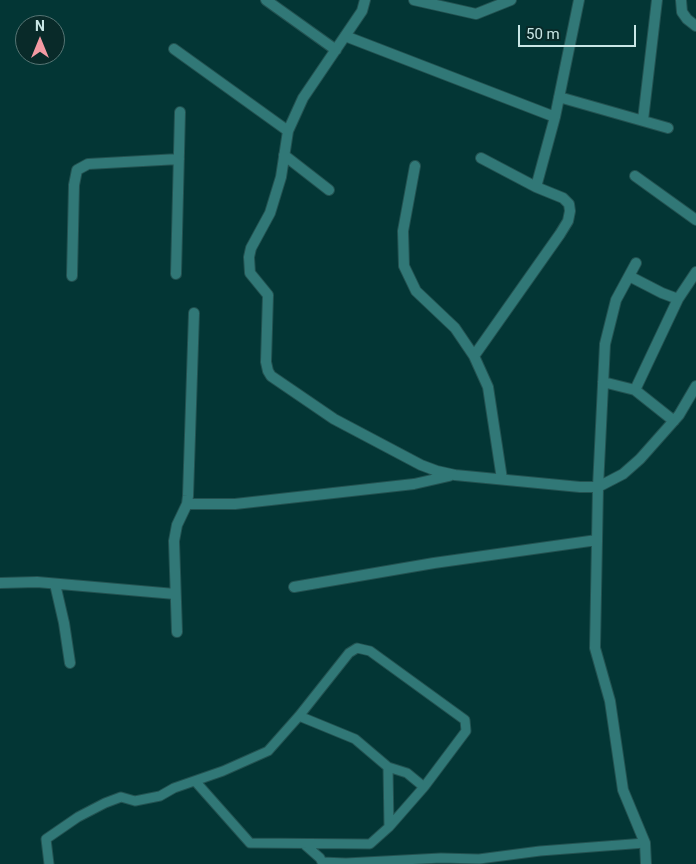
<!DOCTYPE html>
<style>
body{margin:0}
#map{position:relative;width:696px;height:864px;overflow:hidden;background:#033635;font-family:Roboto,sans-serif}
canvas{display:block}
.north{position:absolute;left:15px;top:15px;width:50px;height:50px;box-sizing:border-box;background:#092a29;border:1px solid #567574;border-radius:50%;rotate:0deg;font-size:14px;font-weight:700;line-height:20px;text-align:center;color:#c9e6e5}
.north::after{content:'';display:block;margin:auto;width:18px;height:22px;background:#f49aa3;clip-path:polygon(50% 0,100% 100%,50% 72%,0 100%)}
.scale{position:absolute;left:518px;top:25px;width:118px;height:22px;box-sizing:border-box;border:2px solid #c9e6e5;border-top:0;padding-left:6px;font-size:15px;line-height:18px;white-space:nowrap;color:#c9e6e5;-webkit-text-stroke:4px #092a29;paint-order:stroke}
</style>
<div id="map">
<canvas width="696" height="864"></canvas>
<div class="north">N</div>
<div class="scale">50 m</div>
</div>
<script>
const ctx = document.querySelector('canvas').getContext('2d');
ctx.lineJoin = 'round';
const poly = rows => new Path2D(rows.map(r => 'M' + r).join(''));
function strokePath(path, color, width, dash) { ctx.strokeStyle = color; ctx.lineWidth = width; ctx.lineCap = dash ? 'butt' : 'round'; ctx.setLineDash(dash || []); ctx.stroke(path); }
const lane = poly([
 [388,767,389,827],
 [195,781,250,843,370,844,389,827,424,787],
 [304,844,320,858,322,862,346,863,441,858,479,859,540,851,645,843],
 [49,864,46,839,78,817,105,803,121,797,135,801,160,796,174,788,223,771,268,751,299,716,349,653,357,648,370,651,465,720,466,731,424,787,407,773,388,767,355,739,299,716]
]);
const street = poly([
 [266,0,336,50],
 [365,0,362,11,303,98,288,131,281,177,270,213,251,248,249,257,250,273,268,295,266,362,268,371,271,376,334,419,421,465,437,471,455,475,580,487,598,487,623,474,640,459,679,415,696,386],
 [414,0,476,14,511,0],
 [681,0,682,12,687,19,696,26],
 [345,36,555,117],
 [174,49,288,131],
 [559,97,668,128],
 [643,120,657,0],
 [284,155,329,190],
 [415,166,403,231,404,266,416,291,455,328,474,356,488,387,502,479],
 [635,176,696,220],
 [536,187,555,117,579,0],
 [636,263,616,300,605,344,598,487,595,648,610,701,623,790,645,843,646,864],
 [176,274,180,112],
 [72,276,74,185,77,170,88,164,179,159],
 [629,276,662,293,678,299],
 [474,356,560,234,568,221,570,211,569,204,563,198,536,187,481,158],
 [603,382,635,390,674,421],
 [635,390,678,299,696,272],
 [187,504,235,504,414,484,449,476],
 [0,583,37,582,175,594],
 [55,584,64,623,70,663],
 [294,587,434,563,597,540],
 [177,632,174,541,177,525,187,504,188,496,194,313]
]);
strokePath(lane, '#235251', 11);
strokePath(street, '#235251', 12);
strokePath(lane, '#317877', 9);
strokePath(street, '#317877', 10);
</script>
